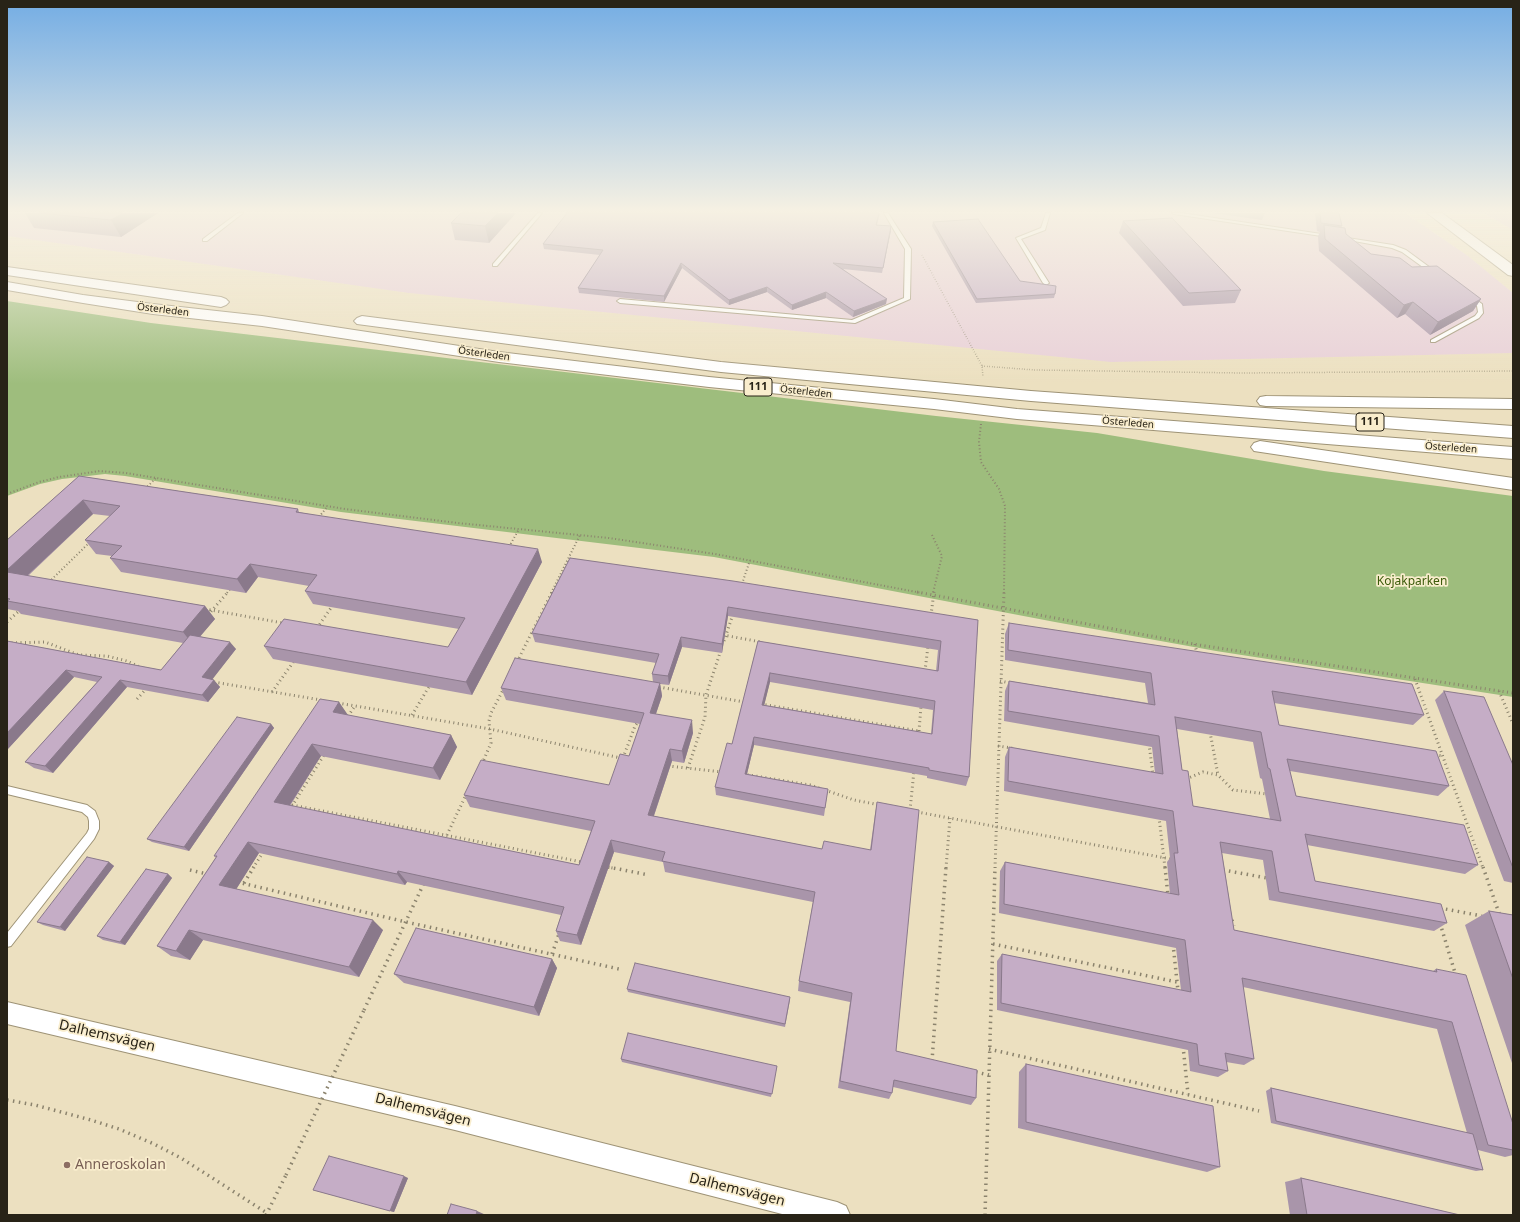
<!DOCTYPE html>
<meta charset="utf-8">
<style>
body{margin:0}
#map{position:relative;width:1520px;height:1222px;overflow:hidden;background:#ece0c0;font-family:"Noto Sans",sans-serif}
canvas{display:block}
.frame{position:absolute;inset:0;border:8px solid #282317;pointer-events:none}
</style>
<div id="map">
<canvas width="1520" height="1222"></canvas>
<div class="frame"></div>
</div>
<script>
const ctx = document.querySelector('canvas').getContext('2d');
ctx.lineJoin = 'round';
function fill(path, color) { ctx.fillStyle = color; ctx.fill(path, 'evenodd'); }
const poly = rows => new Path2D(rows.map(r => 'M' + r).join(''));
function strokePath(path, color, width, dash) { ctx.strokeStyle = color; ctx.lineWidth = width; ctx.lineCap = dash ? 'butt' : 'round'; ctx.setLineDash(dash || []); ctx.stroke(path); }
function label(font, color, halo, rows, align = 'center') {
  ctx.font = font + ' "Noto Sans",sans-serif'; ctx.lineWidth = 3.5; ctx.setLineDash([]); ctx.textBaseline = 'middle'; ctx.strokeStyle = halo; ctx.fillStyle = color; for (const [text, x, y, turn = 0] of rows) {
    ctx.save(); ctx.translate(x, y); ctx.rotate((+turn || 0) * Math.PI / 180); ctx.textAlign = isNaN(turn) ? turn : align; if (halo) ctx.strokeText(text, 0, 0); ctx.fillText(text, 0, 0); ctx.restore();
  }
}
fill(poly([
 [7,213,1405,213,1468,256,1513,293,1513,353,1111,362,409,293,7,236],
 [1484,213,1513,213,1513,230]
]), '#e8cfd8');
fill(poly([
 [7,301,151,323,936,416,1097,433,1324,471,1513,496,1513,697,1216,651,1055,622,714,557,341,512,125,476,105,474,62,479,40,484,7,496]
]), '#9ebd7d');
const service = poly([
 [238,213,243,213,207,241,203,241,203,239,238,213],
 [538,213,542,213,497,266,493,266,493,264,538,213],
 [884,213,888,213,911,249,910,299,855,323,620,303,617,301,620,299,852,320,904,298,905,249,884,213],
 [1046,213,1050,213,1045,230,1021,239,1049,283,1046,285,1043,283,1016,238,1041,228,1046,213],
 [1172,213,1181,213,1328,235,1330,236,1328,237,1174,214,1172,213],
 [1341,237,1393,245,1406,250,1436,272,1431,273,1402,252,1392,248,1343,239,1341,238,1341,237],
 [1467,296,1471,296,1482,304,1483,313,1479,318,1435,342,1431,342,1431,340,1475,316,1478,312,1477,306,1467,298,1467,296],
 [7,786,87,805,95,811,99,821,99,829,94,839,11,946,7,947,7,933,87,833,89,829,89,821,88,817,82,812,7,794,7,786]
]);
const minor = poly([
 [7,1002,455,1106,837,1202,846,1206,850,1215,786,1215,455,1130,7,1024,7,1002]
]);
const secondary = poly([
 [1427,213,1442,213,1513,265,1513,276,1508,275,1427,213]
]);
const primary = poly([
 [7,267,221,297,226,299,229,302,226,305,221,307,7,275,7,267],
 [7,282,83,295,153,304,262,316,499,352,709,377,934,399,1017,409,1513,447,1513,459,1017,419,934,409,709,387,499,362,262,326,153,314,83,303,7,290,7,282],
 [362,316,721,362,1031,391,1513,426,1513,438,1031,401,721,372,357,324,354,321,357,318,362,316],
 [1266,396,1513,399,1513,409,1266,406,1260,405,1257,401,1260,397,1266,396],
 [1260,441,1513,478,1513,490,1254,451,1251,447,1254,443,1260,441]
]);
strokePath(service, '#9e9376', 2);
strokePath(minor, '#9e9376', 2);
strokePath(secondary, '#9e9376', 2);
strokePath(primary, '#9e9376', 2);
strokePath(poly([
 [922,255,982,366,983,377],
 [982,366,1035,370,1242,373,1513,371]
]), '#8b836d', 1.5, [0.5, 2]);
strokePath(poly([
 [981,424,979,442,981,462,999,489,1005,506,1004,593],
 [145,489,156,478],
 [7,494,39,482,59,477,100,471,126,473,345,509,458,523,609,538,715,554,922,593],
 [319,517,327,507],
 [932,535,942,556,933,593],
 [509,547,519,529],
 [49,582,90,542],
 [742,584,750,560],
 [227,593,231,588],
 [551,593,580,535]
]), '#8b836d', 2, [1, 2.5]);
strokePath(poly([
 [917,592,1199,645,1513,693],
 [205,609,283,623],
 [208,615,228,592],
 [931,615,934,592],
 [7,622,20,610],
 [317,628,333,605],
 [723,635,761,642],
 [724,641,733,614],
 [7,643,45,642,79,655,107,656,127,661,140,667],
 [1195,644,1197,654],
 [517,662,552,592],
 [925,671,928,646],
 [1415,679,1483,868],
 [1000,681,1010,683],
 [214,682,321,700],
 [659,687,744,702],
 [1499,691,1513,724],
 [272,692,294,661],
 [137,699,146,689],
 [338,703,490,729,621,758],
 [761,704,919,731],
 [412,715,430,685],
 [348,716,355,706],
 [919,731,921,706],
 [1210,732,1218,775],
 [1149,744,1153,775],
 [998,746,1012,748],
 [1435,755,1443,756],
 [623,758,635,726,638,722],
 [482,764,491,743,489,721,491,713,503,690],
 [668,766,722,772],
 [688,768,705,717,706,695,721,650],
 [743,774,810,785,819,788],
 [1186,779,1203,772,1218,775,1233,790,1267,794],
 [825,790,854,800,880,805],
 [292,805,582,862],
 [292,806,324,755],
 [910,810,914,771],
 [917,812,1171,859],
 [1159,817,1165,868],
 [445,839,466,795],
 [607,867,613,868],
 [253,868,264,851],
 [946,868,950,818],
 [995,868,1004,592]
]), '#8b836d', 3, [1, 3.5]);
strokePath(poly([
 [608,867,649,875],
 [1165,867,1168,896],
 [1483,867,1500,916],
 [190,870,207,874],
 [1223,870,1267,878],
 [237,882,406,922,619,969],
 [244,883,254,867],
 [1440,908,1482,916],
 [1232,920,1234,926],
 [1440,923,1456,976],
 [993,944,1177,982],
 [1173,944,1178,991],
 [552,954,559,934],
 [364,1010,424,883],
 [1183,1046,1188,1094],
 [989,1049,1259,1111],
 [932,1061,946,867],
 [976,1072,989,1075],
 [7,1100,35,1105,91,1120,119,1129,154,1144,181,1158,267,1213],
 [266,1215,286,1175],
 [985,1215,995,867]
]), '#8b836d', 3.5, [1.5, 4.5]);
fill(service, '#fff');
fill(minor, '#fff');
fill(secondary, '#fff');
fill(primary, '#fff');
strokePath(poly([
 [286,1175,364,1010]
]), '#8b836d', 3.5, [1.5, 4.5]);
fill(poly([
 [25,213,158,213,121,237,34,228],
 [461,213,516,213,489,243,455,240,451,223],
 [567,213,880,213,877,225,891,226,882,273,843,269,886,304,853,317,826,298,792,310,767,292,729,305,682,268,664,302,579,293,578,288,600,255,544,249,543,244],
 [1213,213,1265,213,1262,220],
 [1315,213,1339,213,1342,226,1341,227,1346,234,1371,254,1412,267,1481,299,1473,311,1430,335,1405,314,1397,318,1319,251,1318,236,1320,232,1317,231],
 [1123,221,1241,290,1235,303,1183,306,1119,233],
 [933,222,1020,281,1055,294,1054,298,976,303,932,226],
 [79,476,298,509,299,512,542,562,472,695,273,659,264,646,448,647,459,629,313,604,305,591,309,586,258,577,246,593,121,572,110,558,112,556,96,554,85,540,110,516,93,514,28,576,205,606,215,619,200,636,236,649,212,679,220,687,208,702,127,687,53,773,34,768,25,762,97,682,74,677,7,750,7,641,161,670,183,643,21,614,18,611,7,609,7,540],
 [570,558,978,620,969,777,966,786,927,778,927,776,754,745,747,774,828,789,824,816,716,795,715,787,732,744,758,641,936,671,938,650,728,616,722,653,682,647,669,685,660,684,662,696,656,714,693,733,684,763,672,761,654,816,822,849,870,850,875,814,877,802,896,1051,976,1098,971,1105,893,1087,892,1093,889,1099,838,1088,850,1002,798,991,799,981,813,902,665,872,663,862,614,852,581,945,560,941,556,931,561,915,407,882,405,885,259,853,236,889,383,930,359,977,203,940,190,960,171,956,157,946,216,857,214,856,339,702,347,715,451,735,457,747,440,780,321,756,290,806,579,865,591,831,470,807,464,795,609,785,629,756,640,724,506,700,501,688,653,682,652,674,656,663,535,642,532,633],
 [770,682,933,710,931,734,764,705],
 [1009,623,1424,715,1413,725,1274,703,1279,725,1449,786,1438,796,1290,771,1296,796,1478,865,1465,874,1307,845,1315,881,1447,923,1434,931,1269,900,1263,860,1222,853,1234,930,1433,971,1436,969,1513,1124,1513,1155,1505,1157,1478,1150,1483,1170,1476,1171,1271,1123,1266,1091,1271,1088,1467,1133,1437,1029,1243,987,1254,1059,1244,1065,1226,1062,1228,1071,1218,1077,1190,1071,1188,1050,997,1010,997,961,1002,954,1181,990,1176,948,999,913,1000,871,1005,862,1170,894,1167,862,1170,858,1166,821,1004,791,1005,757,1009,747,1155,773,1152,747,1004,721,1005,691,1009,681,1148,703,1145,683,1005,660,1005,634],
 [1177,729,1253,742,1260,778,1262,779,1270,819,1193,806,1182,770],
 [1444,691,1513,765,1513,883,1504,881,1435,700],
 [271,724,274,728,189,851,152,842,147,839],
 [109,862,114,866,65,931,43,925,37,922],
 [168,874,172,878,125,945,103,940,97,936],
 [1489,911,1513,915,1513,1066,1465,925],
 [552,959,557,968,539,1016,404,983,394,974],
 [627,989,790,1000,785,1027,628,992],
 [621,1059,777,1066,771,1097,622,1062],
 [1026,1064,1220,1167,1207,1172,1018,1128,1019,1072],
 [408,1178,394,1212,313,1190],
 [1301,1178,1460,1215,1290,1215,1285,1182]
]), '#a995aa');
fill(poly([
 [123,213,158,213,121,237,111,220],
 [498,213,516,213,489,243,485,226],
 [891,226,891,231,882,273,883,268],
 [681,263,682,268,664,302,664,296],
 [767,287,767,292,729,305,729,300],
 [826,292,826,298,792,310,792,305],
 [887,299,886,304,853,317,854,311],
 [1481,299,1473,311,1430,335,1438,322],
 [1413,302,1405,314,1397,318,1404,305],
 [83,500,93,514,17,585,7,574,7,570],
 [538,549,542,562,472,695,466,682],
 [250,564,258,577,246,593,237,579],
 [205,606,215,619,193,645,183,632],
 [728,607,728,616,722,653,722,644],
 [681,637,682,647,669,685,668,676],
 [230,642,236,649,208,685,202,677],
 [66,670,74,677,7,750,7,733],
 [770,673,770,682,762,714,762,705],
 [120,680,127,687,53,773,45,766],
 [214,680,220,687,208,702,202,695],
 [660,683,662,696,652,725,650,713],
 [339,702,348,715,333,712],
 [692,720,693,733,684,763,682,751],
 [271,724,274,728,189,851,184,847],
 [451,735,457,747,440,780,433,768],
 [754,737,754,745,745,782,745,774],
 [312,744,321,756,284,814,274,802],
 [670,749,672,761,650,827,648,815],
 [611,840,614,852,581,945,577,935],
 [248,842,259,853,232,896,219,885],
 [109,862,114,866,65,931,60,927],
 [398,871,407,882,405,885,397,874],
 [168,874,172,878,125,945,120,942],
 [373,920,383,930,359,977,349,967],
 [189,930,203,940,190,960,176,951],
 [552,959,557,968,539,1016,534,1007],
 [404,1176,408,1178,394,1212,390,1211],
 [477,1211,486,1215,476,1215]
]), '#8a798b');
const building = poly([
 [40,213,123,213,111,220,40,213],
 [461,213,498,213,485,226,451,223,461,213],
 [567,213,879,213,876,225,891,226,883,268,833,263,887,299,854,311,826,292,792,305,767,287,729,300,681,263,664,296,578,288,603,250,543,244,567,213],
 [1320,213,1339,213,1342,226,1321,223,1320,213],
 [1172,218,1241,290,1189,293,1123,221,1172,218],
 [978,219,1020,281,1056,286,1055,294,977,299,933,222,978,219],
 [1324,225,1345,228,1346,234,1371,254,1400,258,1412,267,1437,266,1481,299,1438,322,1413,302,1404,305,1325,239,1324,225],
 [79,476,298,509,296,512,538,549,466,682,264,646,284,619,448,647,465,618,305,591,317,575,250,564,237,579,110,558,122,546,85,540,120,506,83,500,7,570,7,540,79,476],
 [570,558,733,581,978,620,969,777,929,770,929,768,754,737,745,774,828,789,825,808,715,787,727,743,732,744,758,641,938,671,941,641,728,607,722,644,681,637,668,676,652,674,659,654,532,633,570,558],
 [770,673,935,701,932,734,762,705,770,673],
 [7,572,205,606,183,632,7,601,10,599,7,598,7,572],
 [1009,623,1412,684,1424,715,1272,691,1279,725,1436,751,1449,786,1287,759,1296,796,1464,825,1478,865,1305,834,1315,881,1441,904,1447,923,1279,892,1272,851,1220,842,1234,930,1437,972,1436,969,1466,975,1513,1124,1513,1150,1488,1145,1452,1022,1242,978,1254,1059,1225,1053,1228,1071,1199,1065,1197,1044,1001,1003,1002,954,1191,992,1185,940,1004,904,1005,862,1179,895,1174,853,1178,853,1173,811,1008,781,1009,747,1163,774,1159,736,1008,711,1009,681,1155,705,1151,673,1008,650,1009,623],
 [1175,717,1261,732,1268,768,1270,769,1281,821,1193,806,1188,771,1182,770,1175,717],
 [190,635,230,642,202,677,214,680,202,695,120,680,45,766,25,762,102,677,66,670,7,733,7,641,161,670,190,635],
 [515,658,660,683,650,713,692,720,682,751,670,749,648,815,822,849,824,841,871,850,877,802,919,810,896,1051,977,1070,976,1098,894,1080,892,1093,840,1081,852,993,799,981,815,892,662,861,665,852,611,840,577,935,556,931,564,907,398,871,397,874,248,842,219,885,373,920,349,967,189,930,176,951,157,946,217,856,214,856,320,699,339,702,333,712,451,735,433,768,312,744,274,802,579,865,595,821,464,795,481,760,609,785,620,754,629,756,644,713,501,688,515,658],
 [1444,691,1484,697,1513,765,1513,868,1444,691],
 [237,717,271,724,184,847,147,839,237,717],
 [87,857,109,862,60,927,37,922,87,857],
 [146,869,168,874,120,942,97,936,146,869],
 [1489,911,1513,915,1513,979,1489,911],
 [416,928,552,959,534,1007,394,974,416,928],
 [635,963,790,997,785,1024,627,989,635,963],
 [628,1033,777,1066,772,1094,621,1059,628,1033],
 [1026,1064,1213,1106,1220,1167,1026,1122,1026,1064],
 [1271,1088,1473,1134,1483,1170,1276,1121,1271,1088],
 [329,1156,404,1176,390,1211,313,1190,329,1156],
 [1301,1178,1460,1215,1307,1215,1301,1178],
 [451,1204,477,1211,476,1215,447,1215,451,1204]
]);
fill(building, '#c5adc6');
strokePath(building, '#8a798b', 1);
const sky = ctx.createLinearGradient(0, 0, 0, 384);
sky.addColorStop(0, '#74ade4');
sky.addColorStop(0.55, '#f6f1e3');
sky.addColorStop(1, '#f6f1e300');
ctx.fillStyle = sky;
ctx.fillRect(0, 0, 1520, 384);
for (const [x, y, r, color] of [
 [67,1165,4,"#8d6e63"]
]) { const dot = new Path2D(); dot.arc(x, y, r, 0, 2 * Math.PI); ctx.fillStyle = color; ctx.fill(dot); strokePath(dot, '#f9edcd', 1.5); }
label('10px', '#282317', '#f9edcd', [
 ["Österleden",163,310,7],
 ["Österleden",484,354,8],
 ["Österleden",806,392,6],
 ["Österleden",1128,423,5],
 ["Österleden",1451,448,4]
]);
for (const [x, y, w] of [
 [758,387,28],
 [1370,422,28]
]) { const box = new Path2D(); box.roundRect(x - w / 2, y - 9, w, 18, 3); ctx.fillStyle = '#f9edcd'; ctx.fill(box); strokePath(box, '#282317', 1); }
label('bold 11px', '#282317', null, [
 ["111",758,387],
 ["111",1370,422]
]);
label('12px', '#3c5b0a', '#f9edcd', [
 ["Kojakparken",1412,582]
]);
label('14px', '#282317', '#f9edcd', [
 ["Dalhemsvägen",107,1036,13],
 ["Dalhemsvägen",423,1110,14],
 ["Dalhemsvägen",737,1190,14]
]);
label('14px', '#785e54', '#f9edcd', [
 ["Anneroskolan",75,1165]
], 'left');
</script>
